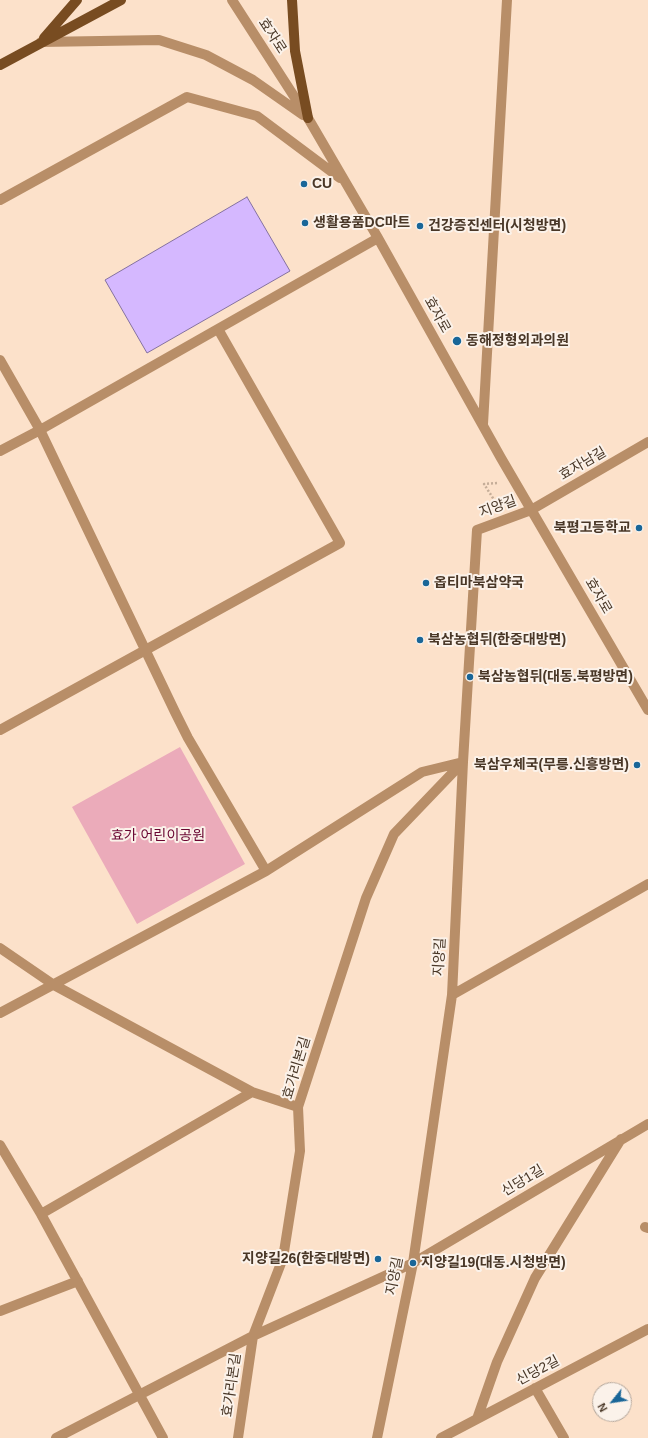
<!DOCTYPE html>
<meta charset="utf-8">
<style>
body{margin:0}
#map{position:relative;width:648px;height:1438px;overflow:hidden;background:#fce1ca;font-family:Helvetica,sans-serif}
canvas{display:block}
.north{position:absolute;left:592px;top:1382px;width:40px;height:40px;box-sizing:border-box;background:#fbf2ea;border:1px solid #b4a79c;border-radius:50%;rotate:240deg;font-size:11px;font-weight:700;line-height:16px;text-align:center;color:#493727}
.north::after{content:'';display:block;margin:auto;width:14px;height:18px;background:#196698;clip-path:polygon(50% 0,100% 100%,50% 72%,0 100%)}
</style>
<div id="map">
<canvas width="648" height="1438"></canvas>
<div class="north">N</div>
</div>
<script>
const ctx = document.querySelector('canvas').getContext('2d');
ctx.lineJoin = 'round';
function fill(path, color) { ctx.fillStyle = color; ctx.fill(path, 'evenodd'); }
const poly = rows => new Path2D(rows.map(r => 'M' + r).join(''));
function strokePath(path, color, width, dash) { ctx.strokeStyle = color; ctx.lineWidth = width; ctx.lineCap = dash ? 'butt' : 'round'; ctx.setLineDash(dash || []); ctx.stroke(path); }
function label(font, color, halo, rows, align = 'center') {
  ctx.font = font + ' Helvetica,"Noto Sans KR",sans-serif'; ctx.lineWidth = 4; ctx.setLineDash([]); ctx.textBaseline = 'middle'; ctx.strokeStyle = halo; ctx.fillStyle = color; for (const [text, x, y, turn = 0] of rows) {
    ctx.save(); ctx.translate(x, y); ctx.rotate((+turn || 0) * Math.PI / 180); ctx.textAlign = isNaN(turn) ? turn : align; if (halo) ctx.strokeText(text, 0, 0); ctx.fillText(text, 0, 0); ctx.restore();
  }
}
fill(poly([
 [180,747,245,864,137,924,72,807]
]), '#ebabba');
const building = poly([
 [247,197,290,271,147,353,105,280,247,197]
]);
fill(building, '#d5b8ff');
strokePath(building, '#84719f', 1);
strokePath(poly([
 [497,483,484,484,498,506]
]), '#c5ad98', 2.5, [2, 2]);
strokePath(poly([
 [232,0,308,118,378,238,501,458,648,710],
 [41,42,159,40,206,55,253,80,303,115],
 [0,200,187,97,257,116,340,178],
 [0,360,40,430,378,238],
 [483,424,507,0],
 [0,451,40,430,175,712,188,738,266,871],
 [0,730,340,543,218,329],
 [0,948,54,985,252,1092],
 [452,995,648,884],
 [0,1013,266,871,422,772,463,762],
 [0,1145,41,1214,163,1438],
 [41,1214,252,1092,298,1107],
 [645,1227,648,1228],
 [0,1311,78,1281],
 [535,1388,564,1438],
 [477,1419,497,1362,535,1278,621,1139],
 [56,1438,253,1336,413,1263,648,1124],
 [238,1438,253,1336,283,1258,300,1151,298,1107,366,898,394,834,463,762],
 [377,1438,413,1263,452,995,463,762,477,530,531,510,648,442],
 [441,1438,648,1329]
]), '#b88e68', 10);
strokePath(poly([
 [292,0,295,51,308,118],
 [44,38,77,0],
 [0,65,121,0]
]), '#784c21', 10);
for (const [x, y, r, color] of [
 [304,184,4,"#196698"],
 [305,223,4,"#196698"],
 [420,226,4,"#196698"],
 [457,341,5,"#196698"],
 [639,528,4,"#196698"],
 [426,583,4,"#196698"],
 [420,640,4,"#196698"],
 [470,677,4,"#196698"],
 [637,765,4,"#196698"],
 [378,1259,4,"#196698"],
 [413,1263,4,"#196698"]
]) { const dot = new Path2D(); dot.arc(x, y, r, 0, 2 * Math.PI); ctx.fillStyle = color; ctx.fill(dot); strokePath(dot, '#fbf2ea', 1.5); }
label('14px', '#493727', '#fbf2ea', [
 ["효자로",272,36,57],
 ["효자로",437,315,61],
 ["효자남길",583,464,-30],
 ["지양길",498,507,-20],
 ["효자로",598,596,60],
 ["지양길",440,957,-87],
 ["효가리본길",297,1068,-73],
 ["신당1길",523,1181,-31],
 ["지양길",395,1276,-79],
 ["신당2길",538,1371,-28],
 ["효가리본길",232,1385,-82]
]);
label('bold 14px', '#493727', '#fbf2ea', [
 ["CU",312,184],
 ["생활용품DC마트",313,223],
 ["건강증진센터(시청방면)",428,226],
 ["동해정형외과의원",466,341],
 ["북평고등학교",631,528,"right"],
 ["옵티마북삼약국",434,583],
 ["북삼농협뒤(한중대방면)",428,640],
 ["북삼농협뒤(대동.북평방면)",478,677],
 ["북삼우체국(무릉.신흥방면)",629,765,"right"],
 ["지양길26(한중대방면)",370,1259,"right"],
 ["지양길19(대동.시청방면)",421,1263]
], 'left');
label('14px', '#690531', '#fbf2ea', [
 ["효가 어린이공원",158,836]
]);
</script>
